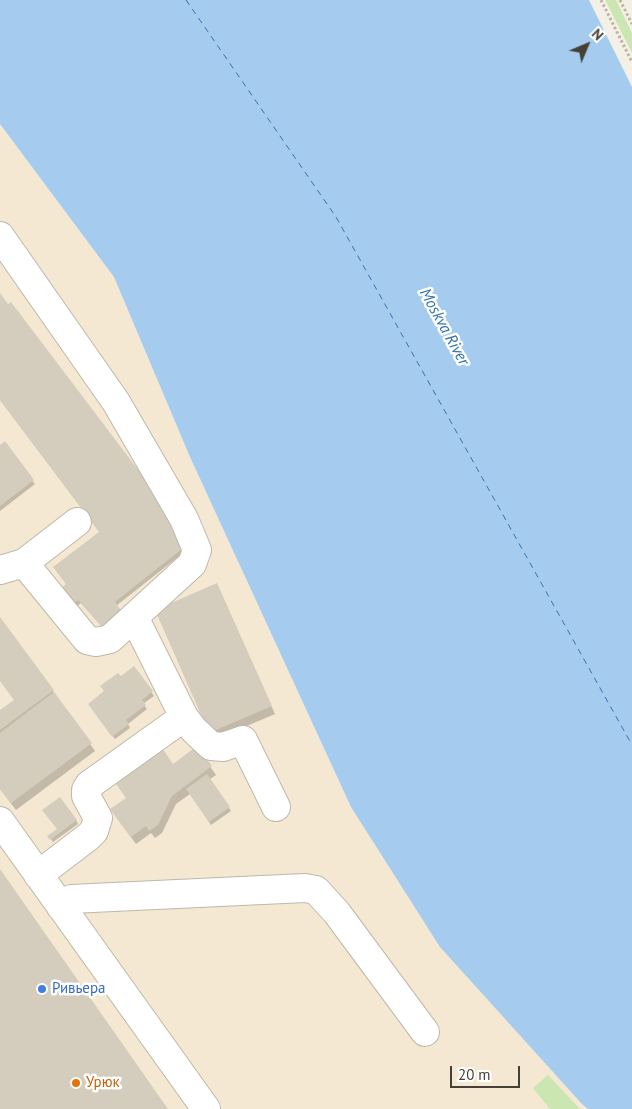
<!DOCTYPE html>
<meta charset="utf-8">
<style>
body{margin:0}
#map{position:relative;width:632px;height:1109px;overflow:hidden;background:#f3f0e7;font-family:"PT Sans",sans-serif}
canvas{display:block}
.north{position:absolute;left:562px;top:20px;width:50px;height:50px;-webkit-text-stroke:4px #fff;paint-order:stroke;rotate:45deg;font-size:14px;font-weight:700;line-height:20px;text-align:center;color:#464136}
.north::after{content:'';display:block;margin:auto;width:18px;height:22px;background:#464136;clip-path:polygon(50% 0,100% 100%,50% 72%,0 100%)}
.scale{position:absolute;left:450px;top:1066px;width:70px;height:22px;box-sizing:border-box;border:2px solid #464136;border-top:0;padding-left:6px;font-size:15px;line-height:18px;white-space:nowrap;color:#464136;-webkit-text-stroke:4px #fff;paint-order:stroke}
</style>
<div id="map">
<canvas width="632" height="1109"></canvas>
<div class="north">N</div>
<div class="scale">20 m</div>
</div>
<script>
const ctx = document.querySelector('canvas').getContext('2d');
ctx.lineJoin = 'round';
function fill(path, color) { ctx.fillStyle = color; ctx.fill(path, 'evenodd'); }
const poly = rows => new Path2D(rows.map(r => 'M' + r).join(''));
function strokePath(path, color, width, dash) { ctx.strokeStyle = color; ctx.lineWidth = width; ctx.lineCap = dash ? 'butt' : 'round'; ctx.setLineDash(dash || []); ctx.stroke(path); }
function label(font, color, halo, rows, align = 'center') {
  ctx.font = font + ' "PT Sans",sans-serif'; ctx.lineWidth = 5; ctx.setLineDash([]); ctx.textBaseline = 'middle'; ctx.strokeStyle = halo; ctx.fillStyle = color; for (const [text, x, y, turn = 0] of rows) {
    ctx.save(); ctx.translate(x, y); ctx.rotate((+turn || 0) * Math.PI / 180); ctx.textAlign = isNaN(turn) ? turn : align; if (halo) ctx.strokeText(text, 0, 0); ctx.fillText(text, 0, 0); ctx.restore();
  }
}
fill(poly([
 [0,124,114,277,190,457,351,807,588,1109,0,1109]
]), '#f4e8d3');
fill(poly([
 [605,0,616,0,632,33,632,53],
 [548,1075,580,1109,550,1109,533,1088]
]), '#cbe6b1');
fill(poly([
 [0,0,589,0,632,87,632,1109,588,1109,582,1104,440,947,351,807,190,457,114,277,0,124]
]), '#a5ccee');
fill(poly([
 [0,295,193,545,116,606,105,630,81,603,76,607,67,585,101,533,0,400],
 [0,446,35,484,0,511],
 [220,593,275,714,214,740,210,733],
 [0,619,53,691,95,751,16,810,0,789,0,711,15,700,0,680],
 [134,667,154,696,143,704,147,709,128,724,130,728,115,739,91,707,120,678],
 [197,748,216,775,210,779,231,811,211,825,190,794,176,804,162,833,155,838,151,833,136,844,116,817,173,766],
 [76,820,78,824,53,842,49,836]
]), '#0003');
strokePath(poly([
 [186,0,336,217,632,745]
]), '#3273af', 1, [6, 5]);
fill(poly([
 [0,293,8,304,11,302,192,541,115,602,122,612,102,627,78,600,73,604,61,588,66,584,53,567,99,532,0,400],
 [5,441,34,480,0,506,0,445],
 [217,583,272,706,209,733,155,610],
 [0,617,54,690,0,730,0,710,14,700,0,681],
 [134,666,153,691,142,700,146,705,126,720,129,724,112,737,88,704,104,691,100,686,118,673,121,676],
 [54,692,92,743,11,803,0,789,0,733],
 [197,746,212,766,172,796,158,825,149,831,146,826,131,837,110,809,126,798,116,784,163,749,173,764],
 [207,774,230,807,209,822,186,789],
 [60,797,77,820,50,840,47,836,57,829,42,810],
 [0,869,168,1109,0,1109]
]), '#d4cdbd');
const minor = poly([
 [0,236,116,402,184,519,197,550,192,564,110,639,96,642,87,640,24,563],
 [0,570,24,563,77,522],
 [134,617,184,717,194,730,211,746,223,747,243,740,276,807],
 [0,821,206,1109],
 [38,875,88,837,94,831,98,818,86,796,86,790,89,785,184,717],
 [61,907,71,899,305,888,316,890,337,913,425,1032]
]);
strokePath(minor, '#beb8aa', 30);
strokePath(poly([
 [601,0,632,62],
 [620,0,632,24]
]), '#c0b59b', 3, [2.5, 2.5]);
strokePath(minor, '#fff', 28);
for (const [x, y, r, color] of [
 [42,989,5,"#3f7fe0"],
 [76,1083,5,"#e8710a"]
]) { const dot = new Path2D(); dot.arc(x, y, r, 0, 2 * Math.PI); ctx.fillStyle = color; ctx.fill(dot); strokePath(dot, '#fff', 2); }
label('15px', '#366cbe', '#fff', [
 ["Ривьера",52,989]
], 'left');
label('15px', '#c56008', '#fff', [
 ["Урюк",86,1083]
], 'left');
label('italic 16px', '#3273af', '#fff', [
 ["Moskva River",444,327,61]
]);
</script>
